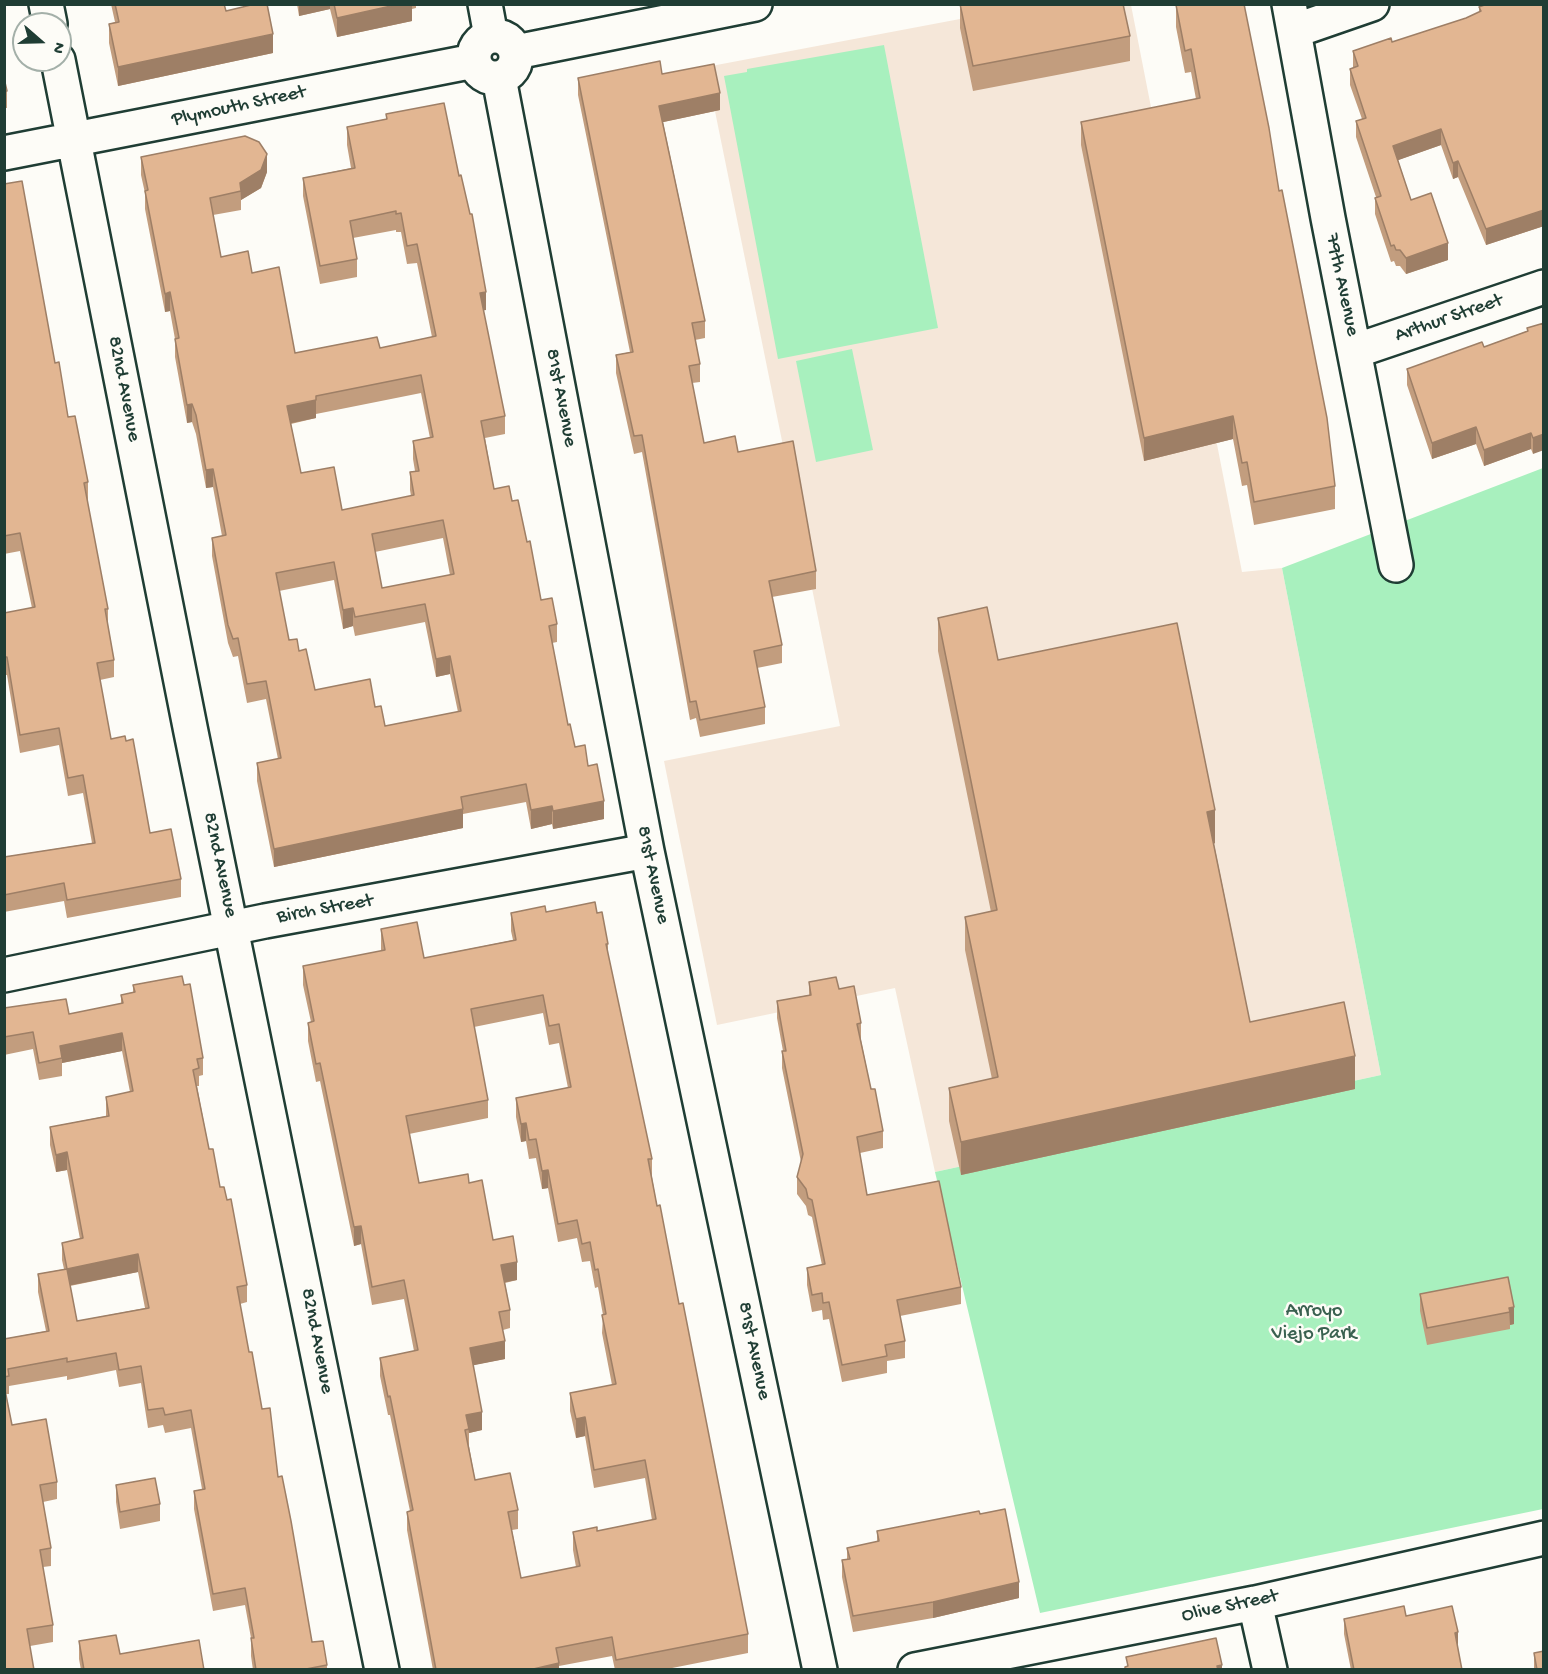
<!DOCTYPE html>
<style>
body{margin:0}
#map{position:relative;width:1548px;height:1674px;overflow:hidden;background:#fdfcf7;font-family:"Gochi Hand",sans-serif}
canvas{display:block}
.frame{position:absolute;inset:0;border:6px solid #1f3d34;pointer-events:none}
.north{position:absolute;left:12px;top:12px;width:60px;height:60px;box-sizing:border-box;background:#fdfcf7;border:2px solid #a4b0a9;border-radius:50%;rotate:110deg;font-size:16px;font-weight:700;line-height:24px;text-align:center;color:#1f3d34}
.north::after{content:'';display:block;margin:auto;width:21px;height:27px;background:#1f3d34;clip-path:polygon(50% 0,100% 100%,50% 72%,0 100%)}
</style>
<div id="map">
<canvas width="1548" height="1674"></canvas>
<div class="frame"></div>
<div class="north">N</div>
</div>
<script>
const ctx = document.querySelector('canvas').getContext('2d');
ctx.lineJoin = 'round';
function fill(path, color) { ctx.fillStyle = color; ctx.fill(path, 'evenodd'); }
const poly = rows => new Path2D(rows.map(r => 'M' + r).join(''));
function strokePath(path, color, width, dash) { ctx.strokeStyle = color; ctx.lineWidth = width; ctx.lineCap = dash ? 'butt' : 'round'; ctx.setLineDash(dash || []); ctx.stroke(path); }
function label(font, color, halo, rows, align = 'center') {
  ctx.font = font + ' "Gochi Hand",sans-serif'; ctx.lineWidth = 5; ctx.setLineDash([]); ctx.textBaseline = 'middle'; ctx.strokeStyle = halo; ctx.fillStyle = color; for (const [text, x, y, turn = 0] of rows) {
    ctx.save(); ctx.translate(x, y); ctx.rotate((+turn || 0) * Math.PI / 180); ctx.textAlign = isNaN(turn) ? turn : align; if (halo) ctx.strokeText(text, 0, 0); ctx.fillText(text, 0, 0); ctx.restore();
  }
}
fill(poly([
 [1034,5,1131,5,1242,572,1282,568,1381,1075,935,1172,895,988,717,1025,664,761,840,726,706,67]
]), '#f5e7d9');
fill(poly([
 [884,45,938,328,778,359,724,76,747,72,747,69],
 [852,349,873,450,816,462,796,361],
 [1543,468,1543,1509,1040,1613,935,1172,1381,1075,1282,568]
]), '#a8f0be');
const minor = poly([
 [46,4,50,24],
 [485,4,491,36],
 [1289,4,1328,218,1396,565],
 [1294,31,1372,4],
 '474 57a21 21 0 1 1 42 0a21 21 0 1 1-42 0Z',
 [516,52,755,4],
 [58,60,191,732,382,1670],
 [499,78,647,851,820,1670],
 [4,153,474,61],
 [1355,351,1544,287],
 [4,975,265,921,647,851],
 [1255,1603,1270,1670],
 [915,1670,1255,1603,1544,1538]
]);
strokePath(minor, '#1f3d34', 38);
strokePath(minor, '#fdfcf7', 33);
fill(poly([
 [111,4,224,4,226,11,273,53,118,86,109,43,109,24,115,22],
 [297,4,416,4,416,8,412,9,412,21,337,37,330,9,299,16],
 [960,4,1130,36,1130,61,973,91,960,28],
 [1544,4,1544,226,1486,245,1458,177,1453,179,1441,145,1398,160,1411,200,1448,260,1406,274,1400,266,1396,266,1394,261,1391,262,1375,214,1375,198,1376,197,1356,137,1356,121,1362,119,1350,85,1350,69,1353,68,1353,51,1392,42,1466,18,1479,12,1479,7],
 [1176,5,1279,191,1335,486,1335,509,1254,525,1247,485,1242,486,1233,439,1144,461,1081,145,1081,122,1196,99,1191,72,1185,73,1176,27],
 [662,74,720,110,663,122,705,321,705,338,695,340,700,364,700,382,692,383,704,443,738,452,816,571,816,589,772,597,782,645,782,663,757,668,765,707,765,724,700,737,696,718,690,720,642,452,634,454,616,373,616,355,630,352,578,95,578,78],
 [4,78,7,91,7,108,4,108],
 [386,114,486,310,483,310,505,416,505,434,485,438,494,489,512,501,527,542,541,600,557,624,557,642,552,643,568,725,575,747,588,766,604,819,553,829,552,824,531,829,526,802,463,814,463,828,274,867,257,781,257,763,278,759,266,699,247,703,238,656,233,657,228,643,212,556,212,538,222,536,213,487,206,488,196,434,192,422,187,423,175,357,175,339,170,311,165,312,145,209,145,193,141,175,141,157,267,172,261,188,241,200,241,210,213,215,221,257,252,273,295,353,380,348,432,337,417,263,407,264,401,232,396,232,396,230,353,238,357,259,357,277,320,284,303,196,303,178,351,168,347,145,347,127,386,119],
 [421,393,430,438,413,441,413,459,415,471,410,472,410,490,411,496,342,510,301,473,291,424,316,418,316,414],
 [443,538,450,575,382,588,375,552],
 [334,580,343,629,353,626,355,636,425,622,436,677,450,674,458,712,385,726,375,707,315,690,299,651,289,640,279,591],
 [4,184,55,363,68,417,88,482,88,500,87,500,108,609,108,625,114,660,114,677,100,680,111,739,150,833,181,879,181,897,67,918,64,901,4,912,4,857,92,843,83,793,68,796,59,745,20,753,7,675,4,675,4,613,32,608,20,551,4,554],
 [1544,323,1533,454,1531,449,1484,466,1476,444,1432,459,1407,385,1407,369,1484,347,1527,331,1527,328],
 [938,618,998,660,1215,843,1214,844,1250,1022,1355,1089,961,1175,949,1121,949,1088,992,1079,965,950,965,917,991,912,938,651],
 [546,912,597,913,608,944,608,957,652,1159,652,1177,657,1206,679,1304,748,1634,748,1653,662,1670,615,1670,612,1656,559,1666,559,1670,433,1670,407,1530,407,1512,410,1511,390,1415,388,1415,380,1376,380,1358,414,1351,404,1299,372,1305,361,1244,354,1246,320,1081,316,1082,308,1041,308,1023,311,1022,303,985,303,966,381,951,381,929,424,958,513,940,511,931,511,913],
 [543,1013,549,1045,559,1043,568,1088,516,1098,516,1117,521,1142,526,1141,529,1159,536,1158,542,1189,548,1188,558,1242,577,1238,582,1262,590,1261,595,1288,598,1287,603,1315,602,1333,612,1385,570,1393,570,1411,576,1438,585,1436,594,1488,645,1478,652,1520,597,1531,573,1532,573,1550,576,1567,521,1578,512,1530,518,1529,518,1510,475,1480,469,1446,469,1433,482,1430,473,1365,505,1359,503,1330,510,1328,510,1310,505,1283,517,1280,493,1240,469,1183,419,1183,409,1134,488,1118,488,1100,474,1027],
 [809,982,839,989,861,1023,861,1040,871,1089,883,1131,883,1148,860,1153,867,1195,961,1287,961,1304,900,1316,905,1341,905,1358,887,1361,887,1373,842,1382,829,1319,823,1320,822,1310,812,1312,807,1285,807,1268,822,1265,812,1217,808,1215,806,1206,797,1194,797,1177,801,1162,782,1068,782,1051,783,1051,777,1018,777,1001,809,995],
 [133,985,184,985,203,1058,203,1075,199,1076,199,1086,197,1086,209,1149,247,1285,247,1302,240,1304,249,1352,262,1409,278,1477,312,1642,327,1665,327,1670,253,1670,251,1656,251,1638,245,1605,213,1611,194,1509,194,1491,202,1489,191,1428,165,1433,163,1425,148,1428,141,1383,119,1387,116,1370,67,1380,67,1376,9,1386,9,1394,6,1394,12,1425,57,1482,57,1499,43,1502,51,1548,51,1566,43,1567,53,1625,53,1642,30,1646,4,1670,4,1339,46,1331,38,1292,38,1274,64,1269,62,1260,62,1243,80,1239,67,1170,56,1172,50,1145,50,1127,106,1116,106,1097,130,1092,122,1051,62,1063,62,1076,39,1080,33,1049,4,1055,4,1008,69,1014,121,1004,121,995,133,992],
 [138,1272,145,1308,77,1321,70,1286],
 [1508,1277,1514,1324,1510,1325,1510,1329,1427,1345,1420,1311,1420,1294],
 [116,1485,160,1504,160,1521,120,1529,116,1502],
 [980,1514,1019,1598,933,1618,853,1632,842,1577,842,1560,847,1559,847,1548,877,1542,877,1531],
 [1406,1616,1458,1648,1462,1670,1351,1670,1344,1634,1344,1619],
 [79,1641,120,1654,204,1670,81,1670,79,1659],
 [1534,1653,1544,1670,1534,1670]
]), '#c29d7e');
fill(poly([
 [299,4,330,4,330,9,299,16],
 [400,4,412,4,412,21,337,37,337,18],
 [273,34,273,53,118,86,118,67],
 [720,93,720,110,659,123,659,106],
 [1441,129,1441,145,1393,162,1393,146],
 [267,154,267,172,261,188,241,200,240,183],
 [1458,161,1458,177,1453,179,1453,163],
 [1544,210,1544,226,1486,245,1486,229],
 [1448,243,1448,260,1406,274,1406,258],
 [170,292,170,311,165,312,165,294],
 [486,292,486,310,480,311,480,293],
 [316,400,316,418,287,424,287,406],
 [192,404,192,422,187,423,187,405],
 [1233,416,1233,439,1144,461,1144,438],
 [1476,427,1476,444,1432,459,1432,443],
 [1531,433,1531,449,1484,466,1484,450],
 [1544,434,1544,450,1533,454,1533,438],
 [213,469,213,487,206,488,206,470],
 [353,608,353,626,343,629,343,610],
 [450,656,450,674,436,677,436,659],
 [604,801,604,819,553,829,553,811],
 [552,806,552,824,531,829,531,810],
 [463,809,463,828,274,867,274,849],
 [1215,810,1215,843,1207,845,1207,812],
 [122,1033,122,1051,62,1063,62,1058,60,1046],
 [1355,1056,1355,1089,961,1175,961,1142],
 [526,1123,526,1141,521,1142,521,1124],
 [67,1152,67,1170,56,1172,56,1155],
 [548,1170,548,1188,542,1189,542,1171],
 [361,1226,361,1244,354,1246,354,1227],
 [138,1254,138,1272,67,1286,67,1269],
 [517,1262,517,1280,501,1283,501,1265],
 [1514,1307,1514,1324,1510,1325,1509,1308],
 [505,1341,505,1359,470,1366,470,1348],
 [482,1412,482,1430,469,1433,466,1415],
 [585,1417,585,1436,576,1438,576,1419],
 [1019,1582,1019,1598,933,1618,933,1602],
 [1458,1632,1458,1648,1455,1633],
 [559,1663,559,1670,529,1670],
 [1222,1665,1222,1670,1217,1670,1217,1666]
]), '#9e7f66');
const building = poly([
 [115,4,224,4,226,11,255,4,267,4,273,34,118,67,109,24,119,22,115,4],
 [334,4,400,4,337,18,334,4],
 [960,4,1123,4,1130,36,973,66,960,4],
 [1244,4,1269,128,1279,191,1282,190,1327,418,1335,486,1254,502,1247,462,1242,463,1233,416,1144,438,1081,122,1200,98,1191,49,1185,51,1176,5,1244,4],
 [1487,4,1544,4,1544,210,1486,229,1458,161,1453,163,1441,129,1393,146,1411,200,1431,193,1448,243,1406,258,1400,250,1396,250,1394,245,1391,246,1375,198,1381,196,1356,121,1366,118,1350,69,1358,66,1353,51,1391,38,1392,42,1466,18,1481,11,1479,7,1487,4],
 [660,61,662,74,714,64,720,93,659,106,705,321,692,323,700,364,689,366,704,443,735,436,738,452,793,441,816,571,769,581,782,645,754,651,765,707,700,720,696,701,690,702,642,435,634,436,616,355,633,352,578,78,660,61],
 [4,78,7,91,4,92,4,78],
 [444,103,459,176,461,175,470,214,472,214,486,292,480,293,505,416,481,421,494,489,509,486,512,501,518,500,527,542,530,541,541,600,552,598,557,624,549,626,568,725,570,724,575,747,585,745,588,766,597,764,604,801,553,811,552,806,531,810,526,784,461,797,463,809,274,849,257,763,281,758,266,681,247,684,238,638,233,639,228,625,212,538,226,535,213,469,206,470,196,415,192,404,187,405,175,339,179,338,170,292,165,294,145,191,148,190,141,157,245,136,259,142,267,154,261,170,240,183,241,191,210,198,221,257,248,251,252,273,279,267,295,353,377,337,380,348,436,336,417,244,407,246,401,213,396,214,396,211,350,221,357,259,320,266,303,178,355,168,347,127,387,119,386,114,444,103],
 [421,375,433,437,413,441,419,471,410,472,414,495,342,510,334,467,301,473,287,406,316,400,316,396,421,375],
 [443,520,454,574,382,588,372,534,443,520],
 [334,562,343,610,353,608,355,617,425,604,436,659,450,656,461,711,385,726,381,706,375,707,370,679,315,690,306,649,299,651,297,639,289,640,276,573,334,562],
 [22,181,55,363,59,362,68,417,75,416,88,482,84,483,108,609,105,609,114,660,97,663,111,739,125,736,126,741,133,739,150,833,171,829,181,879,67,900,64,883,4,895,4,857,95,843,83,775,68,778,59,728,20,735,7,657,4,657,4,613,35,607,20,533,4,536,4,184,22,181],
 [1544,323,1544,434,1533,438,1531,433,1484,450,1476,427,1432,443,1407,369,1482,342,1484,347,1528,331,1527,328,1544,323],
 [987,607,998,660,1177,623,1215,810,1207,812,1250,1022,1344,1002,1355,1056,961,1142,949,1088,998,1077,965,917,997,910,938,618,987,607],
 [595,902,597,913,602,912,608,944,606,944,652,1159,648,1159,657,1206,660,1205,679,1304,683,1303,748,1634,616,1660,612,1637,556,1648,559,1663,529,1670,436,1670,407,1512,413,1510,390,1396,388,1397,380,1358,418,1350,404,1280,372,1287,361,1226,354,1227,320,1063,316,1064,308,1023,314,1021,303,966,385,950,381,929,417,922,424,958,516,940,511,913,545,906,546,912,595,902],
 [543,995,549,1026,559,1024,571,1087,516,1098,521,1124,526,1123,529,1140,536,1139,542,1171,548,1170,558,1224,577,1220,582,1244,590,1242,595,1270,598,1269,606,1314,602,1315,616,1384,570,1393,576,1419,585,1417,594,1470,645,1460,656,1519,597,1531,597,1527,573,1532,580,1566,521,1578,508,1512,518,1510,510,1473,475,1480,465,1430,469,1429,466,1415,482,1412,470,1348,505,1341,499,1312,510,1310,501,1265,517,1262,513,1236,493,1240,482,1180,469,1183,468,1174,419,1183,406,1116,488,1100,471,1009,543,995],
 [182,976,184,985,190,984,203,1058,197,1059,199,1068,193,1070,209,1149,213,1149,220,1187,224,1187,227,1200,231,1199,247,1285,237,1287,249,1352,252,1352,262,1409,270,1408,278,1477,282,1476,291,1521,312,1642,323,1641,327,1665,301,1670,256,1670,251,1638,254,1638,245,1588,213,1594,194,1491,205,1489,191,1410,165,1415,163,1408,148,1410,141,1366,119,1370,116,1353,67,1362,67,1358,8,1369,9,1376,4,1377,4,1339,49,1331,38,1274,67,1269,62,1243,83,1238,67,1152,56,1155,50,1127,109,1116,106,1097,133,1091,122,1033,60,1046,62,1058,39,1063,33,1032,4,1037,4,1008,66,999,69,1014,123,1003,121,995,135,992,133,985,182,976],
 [138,1254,149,1308,77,1321,67,1269,138,1254],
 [836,977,839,989,854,986,861,1023,857,1024,871,1089,875,1089,883,1131,857,1137,867,1195,939,1181,961,1287,897,1300,905,1341,885,1345,887,1356,842,1365,829,1302,823,1303,822,1293,812,1295,807,1268,825,1264,812,1200,808,1198,806,1189,797,1177,803,1154,782,1051,786,1051,777,1001,811,995,809,982,836,977],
 [1508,1277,1514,1307,1509,1308,1510,1312,1427,1328,1420,1294,1508,1277],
 [4,1385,12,1425,46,1419,57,1482,40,1485,51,1548,40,1550,53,1625,27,1629,34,1670,4,1670,4,1385],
 [155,1478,160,1504,120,1512,116,1485,155,1478],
 [1005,1509,1019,1582,933,1602,853,1616,842,1560,850,1559,847,1548,879,1541,877,1531,979,1511,980,1514,1005,1509],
 [1404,1606,1406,1616,1452,1606,1458,1632,1455,1633,1462,1670,1354,1670,1344,1619,1404,1606],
 [116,1635,120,1654,199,1640,204,1670,84,1670,79,1641,116,1635],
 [1216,1638,1222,1665,1217,1666,1218,1670,1125,1670,1125,1667,1128,1666,1126,1657,1216,1638],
 [1544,1651,1544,1670,1537,1670,1534,1653,1544,1651]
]);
fill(building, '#e2b692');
strokePath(building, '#9e7f66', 1.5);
label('20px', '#1f3d34', '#fdfcf7', [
 ["Plymouth Street",239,107,-12],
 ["79th Avenue",1341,285,78],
 ["Arthur Street",1449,319,-19],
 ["82nd Avenue",123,389,79],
 ["81st Avenue",560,398,79],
 ["82nd Avenue",219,865,78],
 ["81st Avenue",652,875,78],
 ["Birch Street",325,910,-10],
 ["82nd Avenue",316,1341,79],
 ["81st Avenue",753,1351,78],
 ["Olive Street",1230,1607,-12]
]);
label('20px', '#3a6150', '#fdfcf7', [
 ["Arroyo",1314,1312],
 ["Viejo Park",1314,1335]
]);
</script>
